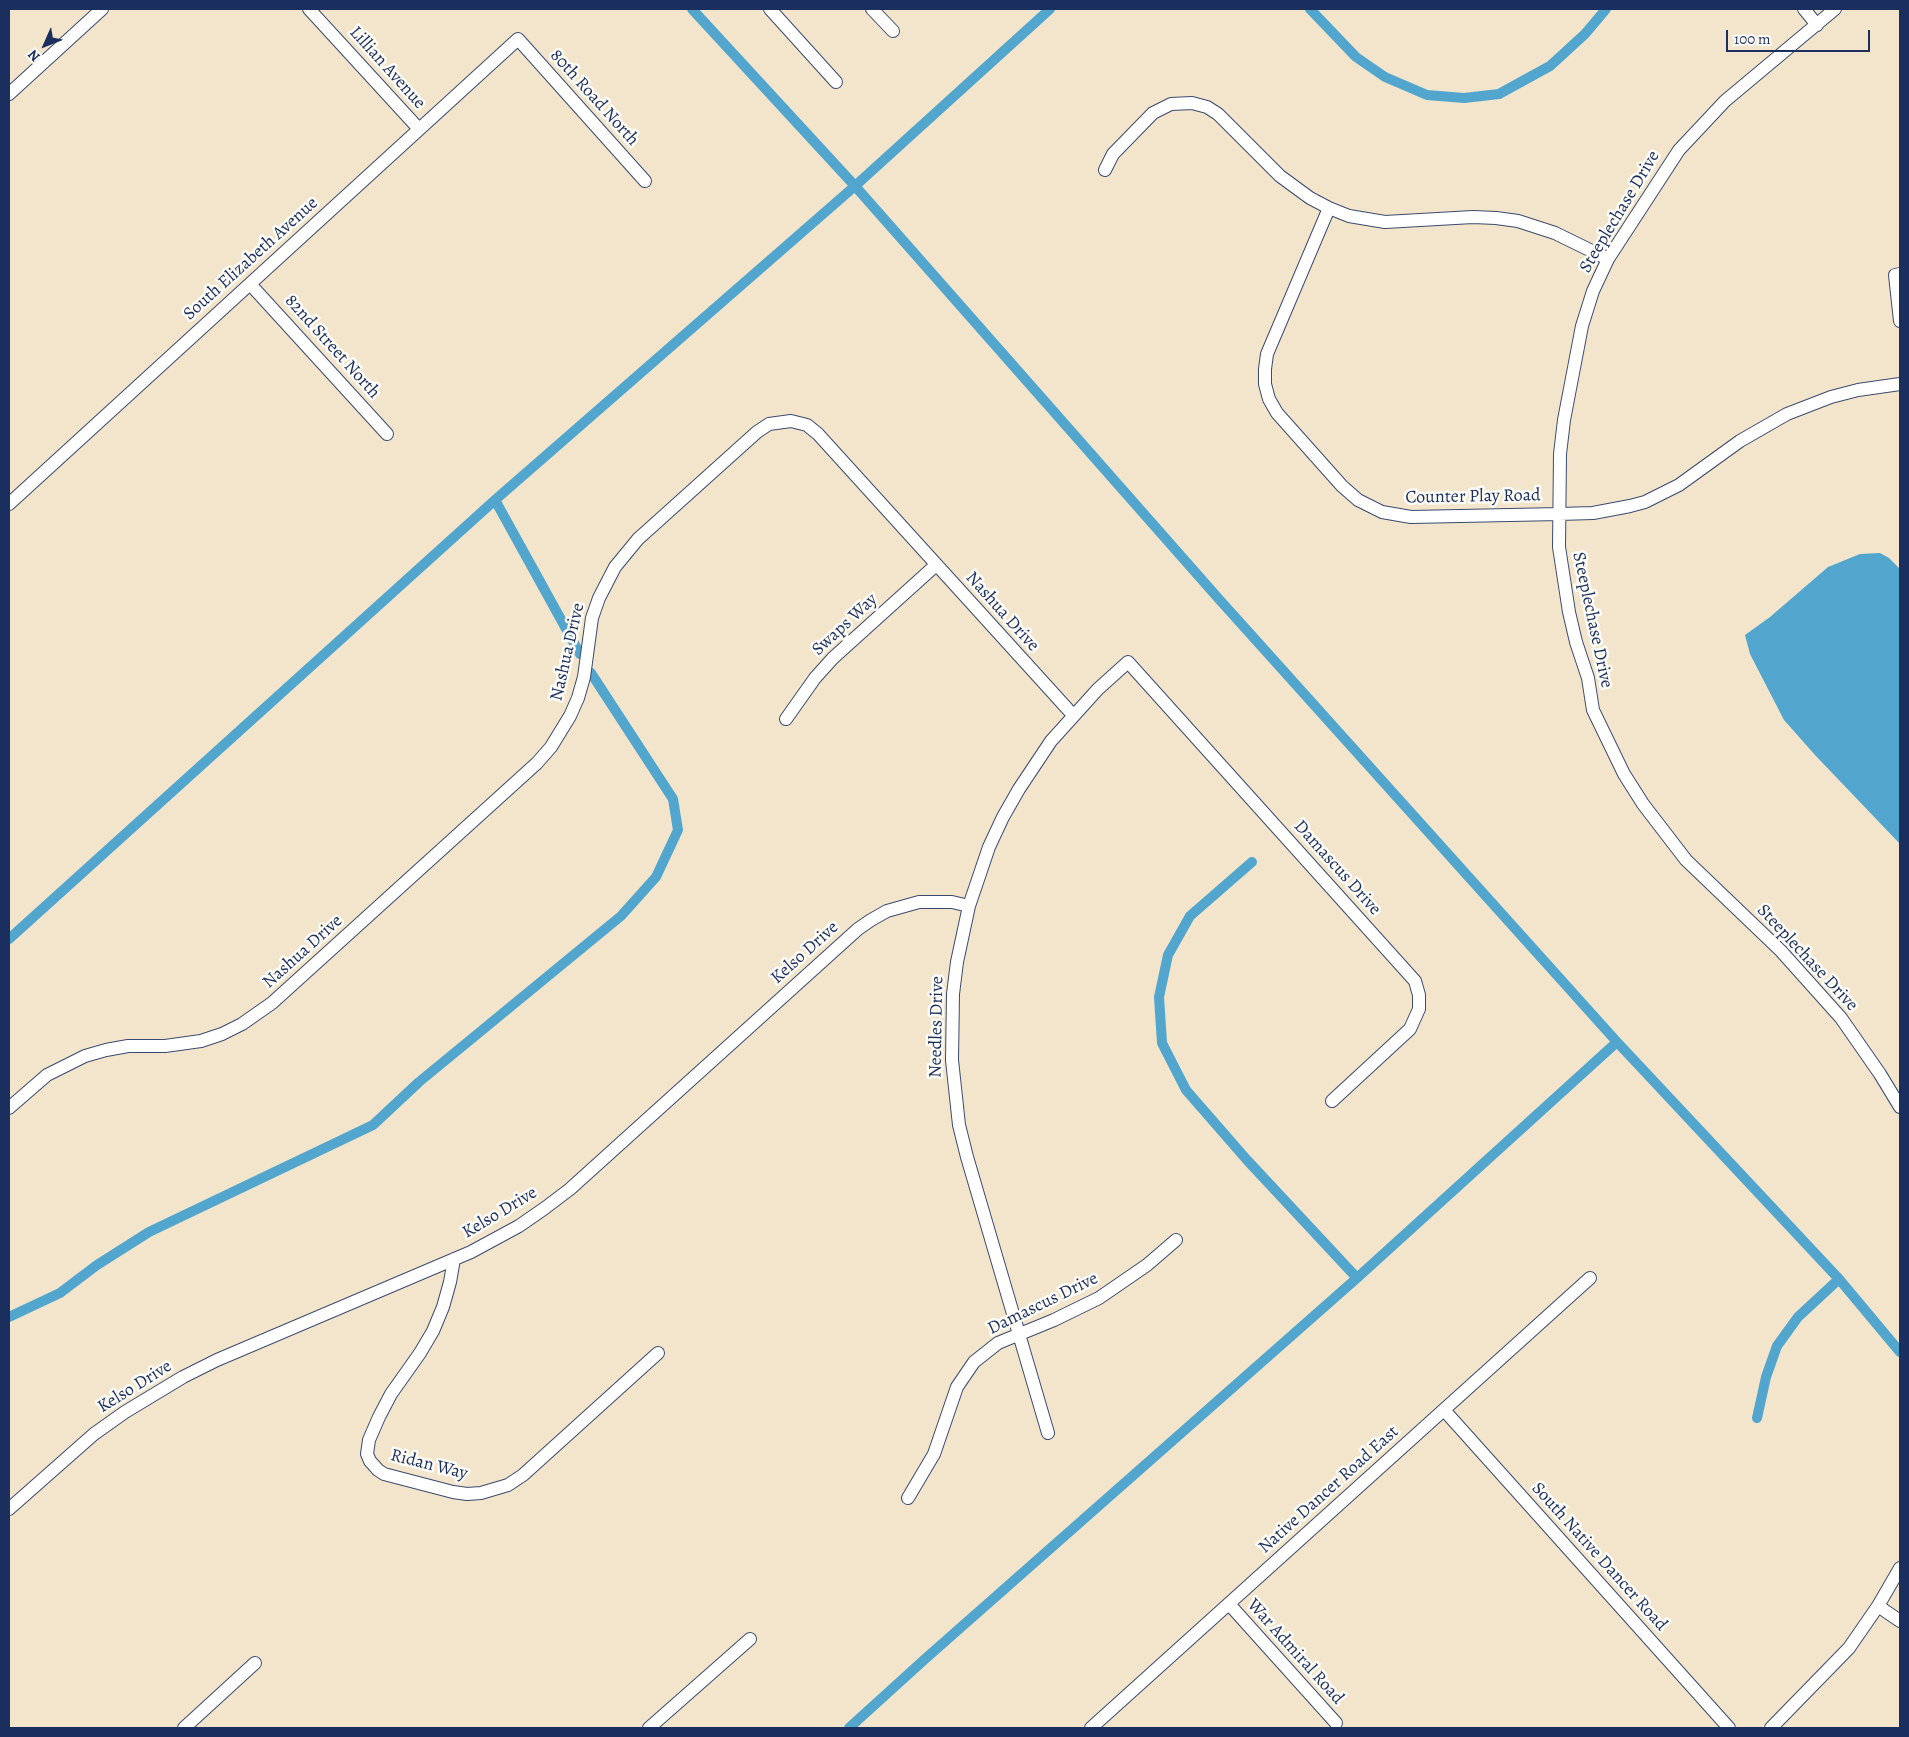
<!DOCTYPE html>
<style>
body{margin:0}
#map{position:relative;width:1909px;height:1737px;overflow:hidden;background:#f2e5cb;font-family:Alegreya,serif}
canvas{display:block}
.frame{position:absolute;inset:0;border:10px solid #1b2f5e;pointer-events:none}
.north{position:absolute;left:20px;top:20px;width:50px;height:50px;-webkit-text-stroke:4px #fdfcf7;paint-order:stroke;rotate:226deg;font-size:14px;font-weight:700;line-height:20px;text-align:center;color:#1b2f5e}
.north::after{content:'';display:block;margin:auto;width:18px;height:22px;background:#1b2f5e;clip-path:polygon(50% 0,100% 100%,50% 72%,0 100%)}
.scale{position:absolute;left:1726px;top:30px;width:144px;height:22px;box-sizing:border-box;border:2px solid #1b2f5e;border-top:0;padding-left:6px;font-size:15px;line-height:18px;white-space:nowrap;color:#1b2f5e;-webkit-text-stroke:4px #fdfcf7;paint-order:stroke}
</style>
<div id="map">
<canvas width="1909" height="1737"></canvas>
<div class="frame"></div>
<div class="north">N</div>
<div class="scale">100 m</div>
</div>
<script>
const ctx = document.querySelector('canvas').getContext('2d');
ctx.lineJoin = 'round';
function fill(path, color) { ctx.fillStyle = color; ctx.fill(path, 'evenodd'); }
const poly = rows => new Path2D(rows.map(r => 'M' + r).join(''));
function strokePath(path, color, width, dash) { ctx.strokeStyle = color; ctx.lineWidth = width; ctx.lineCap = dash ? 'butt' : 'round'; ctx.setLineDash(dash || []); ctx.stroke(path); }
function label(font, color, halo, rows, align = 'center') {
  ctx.font = font + ' Alegreya,serif'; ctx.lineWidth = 5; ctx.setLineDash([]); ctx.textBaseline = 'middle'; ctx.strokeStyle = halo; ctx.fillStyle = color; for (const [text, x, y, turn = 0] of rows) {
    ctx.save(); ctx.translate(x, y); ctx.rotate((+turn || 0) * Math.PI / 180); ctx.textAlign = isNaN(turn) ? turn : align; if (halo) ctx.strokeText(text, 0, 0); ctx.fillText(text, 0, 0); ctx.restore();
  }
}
fill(poly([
 [1880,553,1889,558,1900,569,1900,844,1815,755,1784,720,1750,654,1745,635,1770,617,1828,567,1860,554]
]), '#52a6ce');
strokePath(poly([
 [692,9,855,186,1218,598,1617,1042,1839,1279,1900,1352],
 [1310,9,1356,57,1385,77,1427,95,1464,98,1499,94,1550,66,1585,34,1606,9],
 [495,500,580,654],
 [1252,862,1190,916,1168,955,1159,997,1162,1043,1186,1090,1247,1160,1357,1278],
 [9,939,495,500,855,186,1050,9],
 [9,1317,60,1293,97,1265,149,1232,373,1125,419,1082,621,916,656,877,678,830,673,799,591,673],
 [1757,1418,1766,1377,1777,1346,1798,1317,1839,1279],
 [849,1728,925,1659,1357,1278,1617,1042]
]), '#52a6ce', 10);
const minor = poly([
 [309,9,419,129],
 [770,9,836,82],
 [872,9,893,31],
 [1804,9,1817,25],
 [1835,9,1725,101,1679,150,1608,259,1593,291,1582,326,1564,420,1560,454,1559,547,1569,612,1576,642,1588,678,1593,710,1624,774,1643,804,1686,860,1781,951,1841,1018,1880,1074,1900,1107],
 [9,94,102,9],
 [1105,170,1113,154,1153,113,1171,104,1192,103,1207,107,1218,114,1280,176,1310,198,1329,208,1349,216,1385,222,1473,217,1496,218,1518,221,1555,233,1608,259],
 [1329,208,1267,354,1265,369,1265,384,1269,399,1277,413,1342,486,1358,500,1382,512,1411,517,1559,514,1593,513,1630,506,1645,502,1679,485,1740,441,1787,414,1831,397,1858,390,1900,384],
 [1900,274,1895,275,1900,321],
 [250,284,387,434],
 [9,504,518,39,645,181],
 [786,719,815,678,833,658,936,565],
 [9,1108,47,1075,85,1056,106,1050,128,1046,165,1046,201,1041,222,1034,242,1024,272,1003,537,763,551,747,570,716,578,698,584,677,592,618,599,598,615,567,638,539,757,432,769,424,791,421,807,425,818,434,1073,715],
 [454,1259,450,1282,443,1307,433,1331,420,1353,391,1394,379,1417,369,1440,367,1454,370,1461,378,1470,384,1474,453,1492,467,1494,481,1493,508,1485,523,1475,658,1353],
 [1444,1410,1729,1728],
 [1048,1433,967,1157,959,1125,952,1060,953,994,957,962,969,906,989,847,1003,817,1019,789,1051,741,1098,689,1128,662,1415,981,1419,995,1419,1009,1410,1029,1332,1101],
 [908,1498,934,1454,957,1387,974,1362,998,1343,1054,1320,1099,1298,1147,1265,1176,1240],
 [9,1509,94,1434,125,1412,183,1377,217,1360,471,1252,519,1226,545,1208,570,1189,858,929,871,920,887,911,919,902,952,902,969,906],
 [1229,1604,1336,1723],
 [1878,1606,1900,1621],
 [184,1728,255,1663],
 [649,1728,750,1639],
 [1091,1728,1590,1278],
 [1771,1728,1849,1648,1878,1606,1900,1568]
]);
strokePath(minor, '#3b4a6e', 14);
strokePath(minor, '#fff', 12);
label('18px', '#1b2f5e', '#fdfcf7', [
 ["Lillian Avenue",387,68,48],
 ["80th Road North",594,98,48],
 ["Steeplechase Drive",1620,212,-59],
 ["South Elizabeth Avenue",251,259,-42],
 ["82nd Street North",332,347,48],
 ["Counter Play Road",1473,497,-1],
 ["Nashua Drive",1002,612,48],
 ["Steeplechase Drive",1592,620,78],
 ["Swaps Way",845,625,-43],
 ["Nashua Drive",568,652,-77],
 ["Damascus Drive",1337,868,48],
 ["Nashua Drive",303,952,-42],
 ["Kelso Drive",805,953,-42],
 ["Steeplechase Drive",1807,958,47],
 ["Needles Drive",937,1027,-89],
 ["Kelso Drive",500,1213,-31],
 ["Damascus Drive",1043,1304,-26],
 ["Kelso Drive",135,1387,-32],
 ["Ridan Way",429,1465,14],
 ["Native Dancer Road East",1329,1490,-42],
 ["South Native Dancer Road",1599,1557,48],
 ["War Admiral Road",1295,1652,48]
]);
</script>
